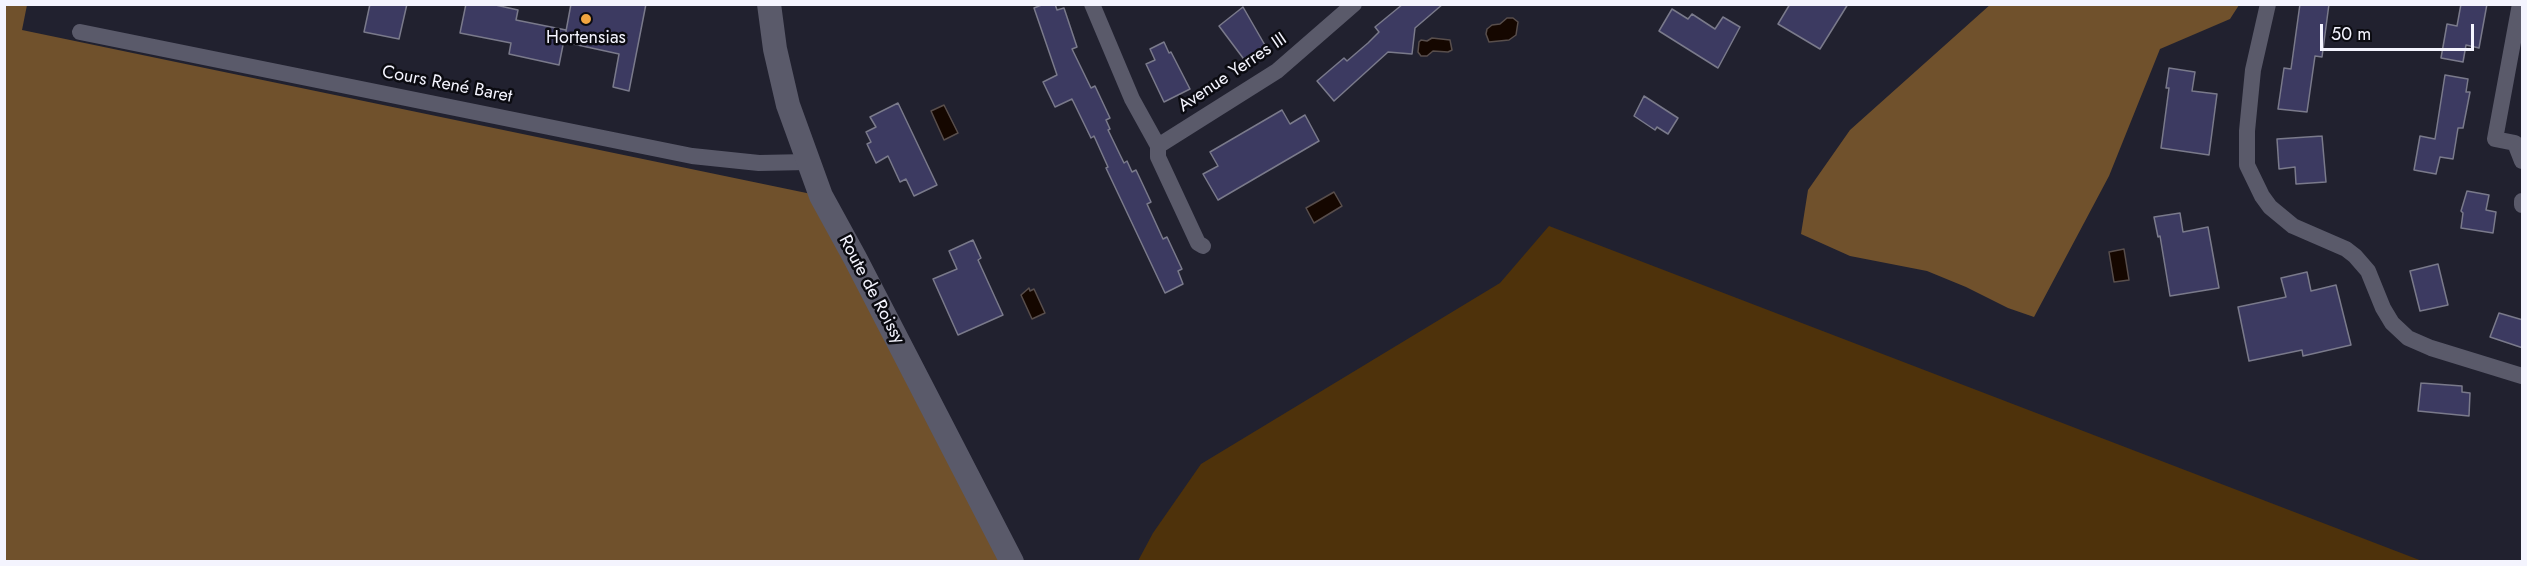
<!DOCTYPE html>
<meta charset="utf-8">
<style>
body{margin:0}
#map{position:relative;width:2527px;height:566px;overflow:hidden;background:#21212f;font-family:Jost,sans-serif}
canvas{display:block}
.frame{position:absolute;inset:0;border:6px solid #f4f4fe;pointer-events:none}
.scale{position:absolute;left:2320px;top:24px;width:154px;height:27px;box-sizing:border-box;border:3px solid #f4f4fe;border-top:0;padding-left:8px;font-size:18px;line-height:21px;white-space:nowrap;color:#f4f4fe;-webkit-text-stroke:4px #0b0b11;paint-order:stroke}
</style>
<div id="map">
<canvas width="2527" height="566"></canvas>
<div class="frame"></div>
<div class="scale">50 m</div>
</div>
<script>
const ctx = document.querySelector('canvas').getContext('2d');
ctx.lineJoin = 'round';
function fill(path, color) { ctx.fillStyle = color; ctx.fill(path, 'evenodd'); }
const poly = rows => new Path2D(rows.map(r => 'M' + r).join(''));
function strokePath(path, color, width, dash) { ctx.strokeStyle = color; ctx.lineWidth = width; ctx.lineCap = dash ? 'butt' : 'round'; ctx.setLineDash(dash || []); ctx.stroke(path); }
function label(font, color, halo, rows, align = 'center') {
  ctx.font = font + ' Jost,sans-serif'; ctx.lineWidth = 5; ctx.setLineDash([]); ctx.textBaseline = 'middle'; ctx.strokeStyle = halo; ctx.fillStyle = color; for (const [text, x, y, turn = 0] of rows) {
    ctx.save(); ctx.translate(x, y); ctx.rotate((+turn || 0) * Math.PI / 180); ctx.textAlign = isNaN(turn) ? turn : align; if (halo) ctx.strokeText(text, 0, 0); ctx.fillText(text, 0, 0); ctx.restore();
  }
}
fill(poly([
 [1549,226,2422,561,1138,561,1153,533,1201,464,1500,283]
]), '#4e320b');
fill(poly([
 [1991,4,2239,5,2230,19,2160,49,2109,176,2034,317,2008,308,1966,287,1927,271,1850,256,1801,234,1808,190,1850,130],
 [4,5,27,5,22,30,821,196,1012,561,5,561]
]), '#70512c');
const water = poly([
 [1507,18,1513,18,1518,22,1516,35,1509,40,1489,42,1486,34,1487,29,1492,25,1500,24,1507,18],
 [1432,38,1450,40,1452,50,1448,52,1433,51,1427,56,1421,56,1418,52,1419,42,1421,40,1427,41,1432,38],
 [944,105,958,133,944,140,931,111,944,105],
 [1334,192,1342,206,1314,223,1306,208,1334,192],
 [2124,249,2129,280,2114,282,2109,252,2124,249],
 [1029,288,1030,291,1034,289,1045,313,1032,319,1021,295,1029,288]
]);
fill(water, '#150700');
strokePath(water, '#584e4c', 1.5);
const building = poly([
 [370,4,407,4,399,39,364,32,370,4],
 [466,4,491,4,518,10,516,20,566,30,559,65,509,54,511,43,460,33,466,4],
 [571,4,646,4,629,91,613,87,619,54,564,42,571,4],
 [1044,4,1055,4,1057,10,1064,8,1077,47,1072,49,1091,88,1095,86,1110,118,1106,120,1110,129,1108,130,1124,163,1127,161,1132,172,1136,170,1151,202,1147,204,1163,239,1167,237,1182,269,1178,271,1183,284,1165,293,1106,168,1108,167,1094,136,1091,138,1072,99,1055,107,1043,82,1057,75,1034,8,1044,4],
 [1403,4,1443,4,1415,28,1412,54,1388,52,1334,101,1317,81,1344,58,1347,61,1368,43,1379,32,1375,27,1403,4],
 [1790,4,1848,4,1820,49,1778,24,1790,4],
 [2300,4,2329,4,2322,57,2315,56,2307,112,2278,109,2284,68,2291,69,2300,4],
 [2461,4,2487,4,2479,48,2466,45,2463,62,2441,58,2447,24,2457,26,2461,4],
 [1243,7,1266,47,1246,62,1219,26,1243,7],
 [1672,9,1688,19,1692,14,1715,29,1723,17,1740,27,1718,68,1659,31,1672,9],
 [1164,42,1169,53,1171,52,1190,89,1164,102,1146,64,1155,60,1150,49,1164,42],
 [2169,68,2195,72,2192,91,2217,94,2209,155,2161,148,2169,88,2166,88,2169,68],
 [2445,75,2468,79,2466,92,2470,92,2463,128,2458,128,2453,159,2440,157,2436,174,2414,170,2420,136,2435,139,2445,75],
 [1644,96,1678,118,1668,134,1657,127,1655,130,1634,116,1644,96],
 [898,103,937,185,914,196,906,179,900,182,888,156,876,163,867,144,871,142,866,132,876,127,870,117,898,103],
 [1282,110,1290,124,1305,115,1319,141,1218,200,1203,174,1218,166,1210,152,1282,110],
 [2322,136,2326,182,2296,184,2295,167,2279,169,2277,139,2322,136],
 [2467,191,2489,195,2486,210,2496,212,2493,233,2461,228,2463,213,2461,211,2467,191],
 [2180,213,2183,232,2208,227,2219,288,2170,296,2160,236,2158,237,2154,217,2180,213],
 [973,240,981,258,978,260,1003,315,958,335,933,279,957,269,949,251,973,240],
 [2438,264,2448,305,2420,311,2410,271,2438,264],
 [2307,272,2311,291,2336,285,2351,345,2303,356,2302,350,2249,361,2238,307,2286,297,2281,278,2307,272],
 [2499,313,2523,320,2523,348,2490,337,2499,313],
 [2421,383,2462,386,2462,392,2470,393,2469,416,2418,411,2421,383]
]);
fill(building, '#3c3a61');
strokePath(building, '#7a7a8b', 1.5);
strokePath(poly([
 [1092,4,1132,99,1158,146,1277,71,1354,4],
 [2268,4,2253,70,2247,131,2247,165,2262,196,2270,207,2293,226,2346,249,2355,256,2368,271,2383,308,2392,323,2408,338,2431,348,2522,376],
 [2520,4,2495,139,2515,143,2522,161],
 [80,32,692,156,759,163,807,162],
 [1158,146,1158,157,1198,243,1203,246],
 [2522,205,2522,201]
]), '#5a5a6a', 16);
strokePath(poly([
 [769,4,775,49,788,105,821,196,855,258,1012,562]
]), '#5a5a6a', 24);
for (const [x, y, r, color] of [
 [586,19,6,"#f1a540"]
]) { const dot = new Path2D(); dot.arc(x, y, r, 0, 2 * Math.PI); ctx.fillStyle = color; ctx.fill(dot); strokePath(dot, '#0b0b11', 2); }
label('18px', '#f4f4fe', '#0b0b11', [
 ["Hortensias",586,39]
]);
label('18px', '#f4f4fe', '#0b0b11', [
 ["Avenue Yerres III",1233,73,-34],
 ["Cours René Baret",447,85,11],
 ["Route de Roissy",871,290,62]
]);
</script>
